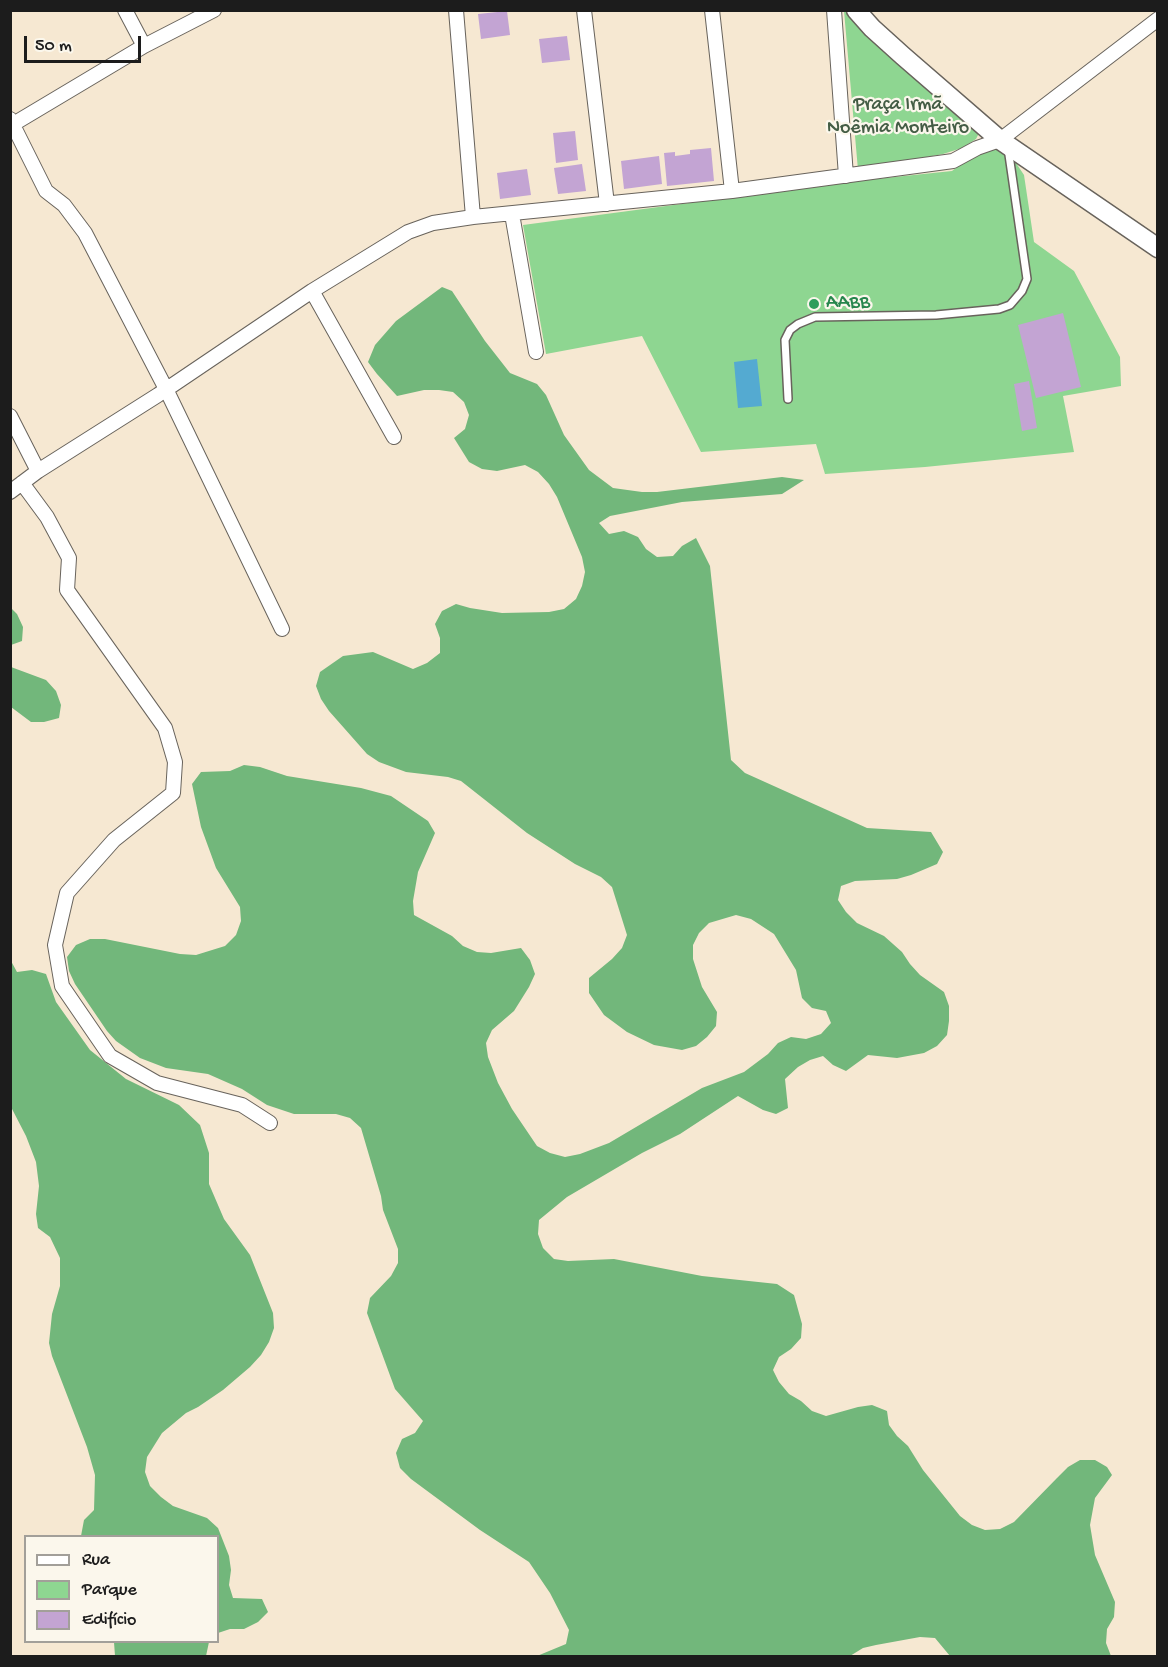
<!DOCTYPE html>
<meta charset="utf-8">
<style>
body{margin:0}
#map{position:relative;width:1168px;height:1667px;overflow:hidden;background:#f6e8d2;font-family:"Gochi Hand",sans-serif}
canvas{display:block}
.frame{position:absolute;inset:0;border:12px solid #1c1c1c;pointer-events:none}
.legend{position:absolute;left:24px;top:1535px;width:195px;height:108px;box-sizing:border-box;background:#fbf7ec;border:2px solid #a29f99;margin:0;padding:8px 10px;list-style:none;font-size:18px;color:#1c1c1c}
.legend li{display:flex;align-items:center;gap:12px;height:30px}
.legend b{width:30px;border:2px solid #a29f99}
.scale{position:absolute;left:24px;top:36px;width:117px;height:27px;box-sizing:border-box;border:3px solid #1c1c1c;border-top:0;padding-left:8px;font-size:18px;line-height:21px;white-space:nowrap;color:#1c1c1c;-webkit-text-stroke:4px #fbf7ec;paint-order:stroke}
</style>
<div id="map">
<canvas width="1168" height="1667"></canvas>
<div class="frame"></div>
<ul class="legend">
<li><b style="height:8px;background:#fff"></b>Rua</li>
<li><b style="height:16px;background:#8ed691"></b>Parque</li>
<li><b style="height:16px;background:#c3a4d3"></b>Edifício</li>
</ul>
<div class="scale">50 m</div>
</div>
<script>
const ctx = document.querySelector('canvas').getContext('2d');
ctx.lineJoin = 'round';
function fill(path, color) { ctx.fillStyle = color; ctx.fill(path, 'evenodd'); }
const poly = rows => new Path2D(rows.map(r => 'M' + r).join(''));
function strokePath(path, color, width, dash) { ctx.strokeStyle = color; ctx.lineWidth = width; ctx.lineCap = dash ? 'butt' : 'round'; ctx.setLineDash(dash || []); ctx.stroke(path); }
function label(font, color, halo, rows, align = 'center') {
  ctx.font = font + ' "Gochi Hand",sans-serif'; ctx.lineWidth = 4.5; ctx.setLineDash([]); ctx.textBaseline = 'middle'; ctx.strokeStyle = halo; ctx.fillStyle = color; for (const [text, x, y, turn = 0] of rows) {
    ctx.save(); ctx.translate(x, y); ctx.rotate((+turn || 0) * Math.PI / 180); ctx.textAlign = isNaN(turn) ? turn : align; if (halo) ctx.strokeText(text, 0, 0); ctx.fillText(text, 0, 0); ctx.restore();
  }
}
fill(poly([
 [844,11,850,11,979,133,976,139,962,148,943,154,858,170],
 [994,148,1016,163,1024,175,1034,242,1074,271,1120,357,1121,386,1063,396,1074,452,925,467,825,474,816,444,701,452,642,336,546,354,523,225,847,182,952,171,980,149]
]), '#8ed691');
fill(poly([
 [442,287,452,291,485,341,510,373,537,384,546,395,564,435,589,470,613,488,642,492,657,492,782,477,804,480,782,494,682,502,610,516,599,523,609,534,624,531,638,537,646,549,657,557,673,556,682,546,696,538,710,566,731,760,745,773,867,828,931,832,943,852,937,864,911,875,897,879,855,881,841,886,838,900,846,912,857,923,884,936,902,952,910,964,920,975,944,992,949,1006,949,1021,947,1035,937,1046,924,1053,897,1058,868,1055,846,1071,833,1065,823,1056,810,1060,798,1067,785,1079,788,1108,776,1114,763,1110,738,1096,680,1134,642,1153,567,1197,539,1220,538,1234,543,1248,554,1259,568,1261,614,1259,702,1276,777,1284,794,1295,802,1324,801,1338,791,1349,779,1357,773,1370,779,1382,789,1394,801,1401,812,1411,826,1416,858,1407,872,1405,887,1411,889,1425,897,1436,908,1446,923,1470,960,1516,972,1525,985,1530,1000,1529,1014,1522,1057,1478,1068,1467,1080,1460,1095,1460,1107,1467,1112,1475,1095,1498,1090,1525,1095,1555,1115,1602,1114,1617,1107,1629,1106,1643,1111,1656,950,1656,935,1638,920,1637,876,1645,863,1648,850,1656,537,1656,566,1644,569,1630,550,1593,529,1562,480,1530,411,1479,400,1468,396,1453,402,1439,415,1433,423,1421,395,1389,367,1313,370,1298,391,1276,398,1263,398,1249,383,1210,381,1196,361,1128,350,1118,336,1114,294,1114,267,1105,242,1089,208,1074,166,1068,140,1058,116,1041,107,1031,75,984,69,971,67,957,76,945,90,939,105,939,180,954,196,955,225,946,236,935,241,921,240,907,216,868,201,827,192,784,201,772,230,771,244,765,260,767,287,776,361,788,391,796,428,821,435,833,418,872,413,901,414,915,452,936,463,946,477,952,491,953,521,948,530,960,535,974,529,987,514,1011,492,1030,486,1043,488,1057,498,1083,512,1109,537,1146,550,1153,565,1157,580,1154,609,1143,702,1088,744,1072,768,1054,778,1043,791,1037,806,1039,821,1034,831,1023,826,1011,812,1008,802,998,796,970,774,934,751,919,736,915,709,923,699,933,693,945,693,959,702,987,717,1012,716,1026,707,1037,696,1046,682,1050,654,1045,627,1032,604,1015,589,993,589,978,612,959,622,948,627,935,612,887,601,877,575,864,527,833,461,781,448,777,406,772,379,762,367,754,329,711,321,699,316,686,320,672,343,656,373,652,413,669,427,663,440,653,440,638,435,624,442,611,456,604,470,608,502,613,549,612,564,609,576,599,582,586,585,572,582,557,557,497,549,484,538,472,525,465,497,471,482,469,469,462,454,438,465,429,469,415,464,402,453,392,439,390,424,390,397,396,377,374,368,362,375,345,396,321],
 [11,608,17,614,23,627,22,641,11,645],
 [11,667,46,680,56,691,61,705,59,718,44,722,31,722,11,707],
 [11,961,17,972,32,970,46,974,56,1002,90,1050,126,1079,179,1105,200,1125,209,1153,209,1184,224,1219,250,1255,273,1313,274,1328,269,1342,261,1355,250,1367,223,1390,198,1407,186,1413,162,1433,147,1457,145,1472,150,1486,161,1497,173,1506,207,1518,218,1528,229,1556,231,1570,229,1585,233,1598,262,1599,268,1612,258,1622,244,1629,230,1629,218,1633,218,1536,81,1536,84,1520,94,1510,95,1475,87,1447,52,1356,49,1343,52,1314,60,1286,60,1258,50,1237,38,1228,36,1214,39,1186,36,1162,26,1136,11,1107],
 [114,1642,209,1642,206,1656,115,1656]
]), '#72b77b');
fill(poly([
 [757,359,762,406,738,408,734,362]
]), '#54aad1');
fill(poly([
 [507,11,510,35,481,39,478,14],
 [567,36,570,60,542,63,539,39],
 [575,131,578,160,556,163,553,133],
 [711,148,714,181,667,186,664,153,675,152,675,156,690,154,690,150],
 [659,156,662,184,624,189,621,161],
 [582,164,586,191,558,194,554,168],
 [527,169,531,195,500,199,497,173],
 [1063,313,1081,387,1036,398,1018,325],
 [1029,381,1037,428,1022,431,1014,384]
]), '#c3a4d3');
const service = poly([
 [788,399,785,340,790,330,798,324,815,317,936,315,999,309,1010,305,1022,291,1027,279,1008,148]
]);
const minor = poly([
 [125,10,144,46],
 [456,10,473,217],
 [584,10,607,204],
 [712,10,732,191],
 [834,10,846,176],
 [10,119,46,191,64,205,85,233,166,389,282,629],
 [10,126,144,46,214,10],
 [512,214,536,352],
 [312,291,394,437],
 [10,416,38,471],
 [22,483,47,517,69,558,67,590,165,728,175,762,173,793,114,840,67,893,55,945,62,986,110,1056,157,1083,242,1105,270,1123],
 [10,492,38,471,158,395,312,291,408,232,433,223,473,217,732,191,953,161,977,148,1000,140,1158,19]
]);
const tertiary = poly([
 [856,10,872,28,903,56,1000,140,1158,248]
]);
strokePath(service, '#68635c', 10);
strokePath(minor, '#68635c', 16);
strokePath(tertiary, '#68635c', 21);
strokePath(service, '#fff', 7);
strokePath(minor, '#fff', 14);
strokePath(tertiary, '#fff', 18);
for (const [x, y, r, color] of [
 [814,304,6,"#2e9e5b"]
]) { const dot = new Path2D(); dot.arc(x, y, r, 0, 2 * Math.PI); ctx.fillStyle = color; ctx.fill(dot); strokePath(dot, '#fbf7ec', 2); }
label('20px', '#445d45', '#fbf7ec', [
 ["Praça Irmã",898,106],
 ["Noêmia Monteiro",898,129]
]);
label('20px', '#27864d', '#fbf7ec', [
 ["AABB",826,304]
], 'left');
</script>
